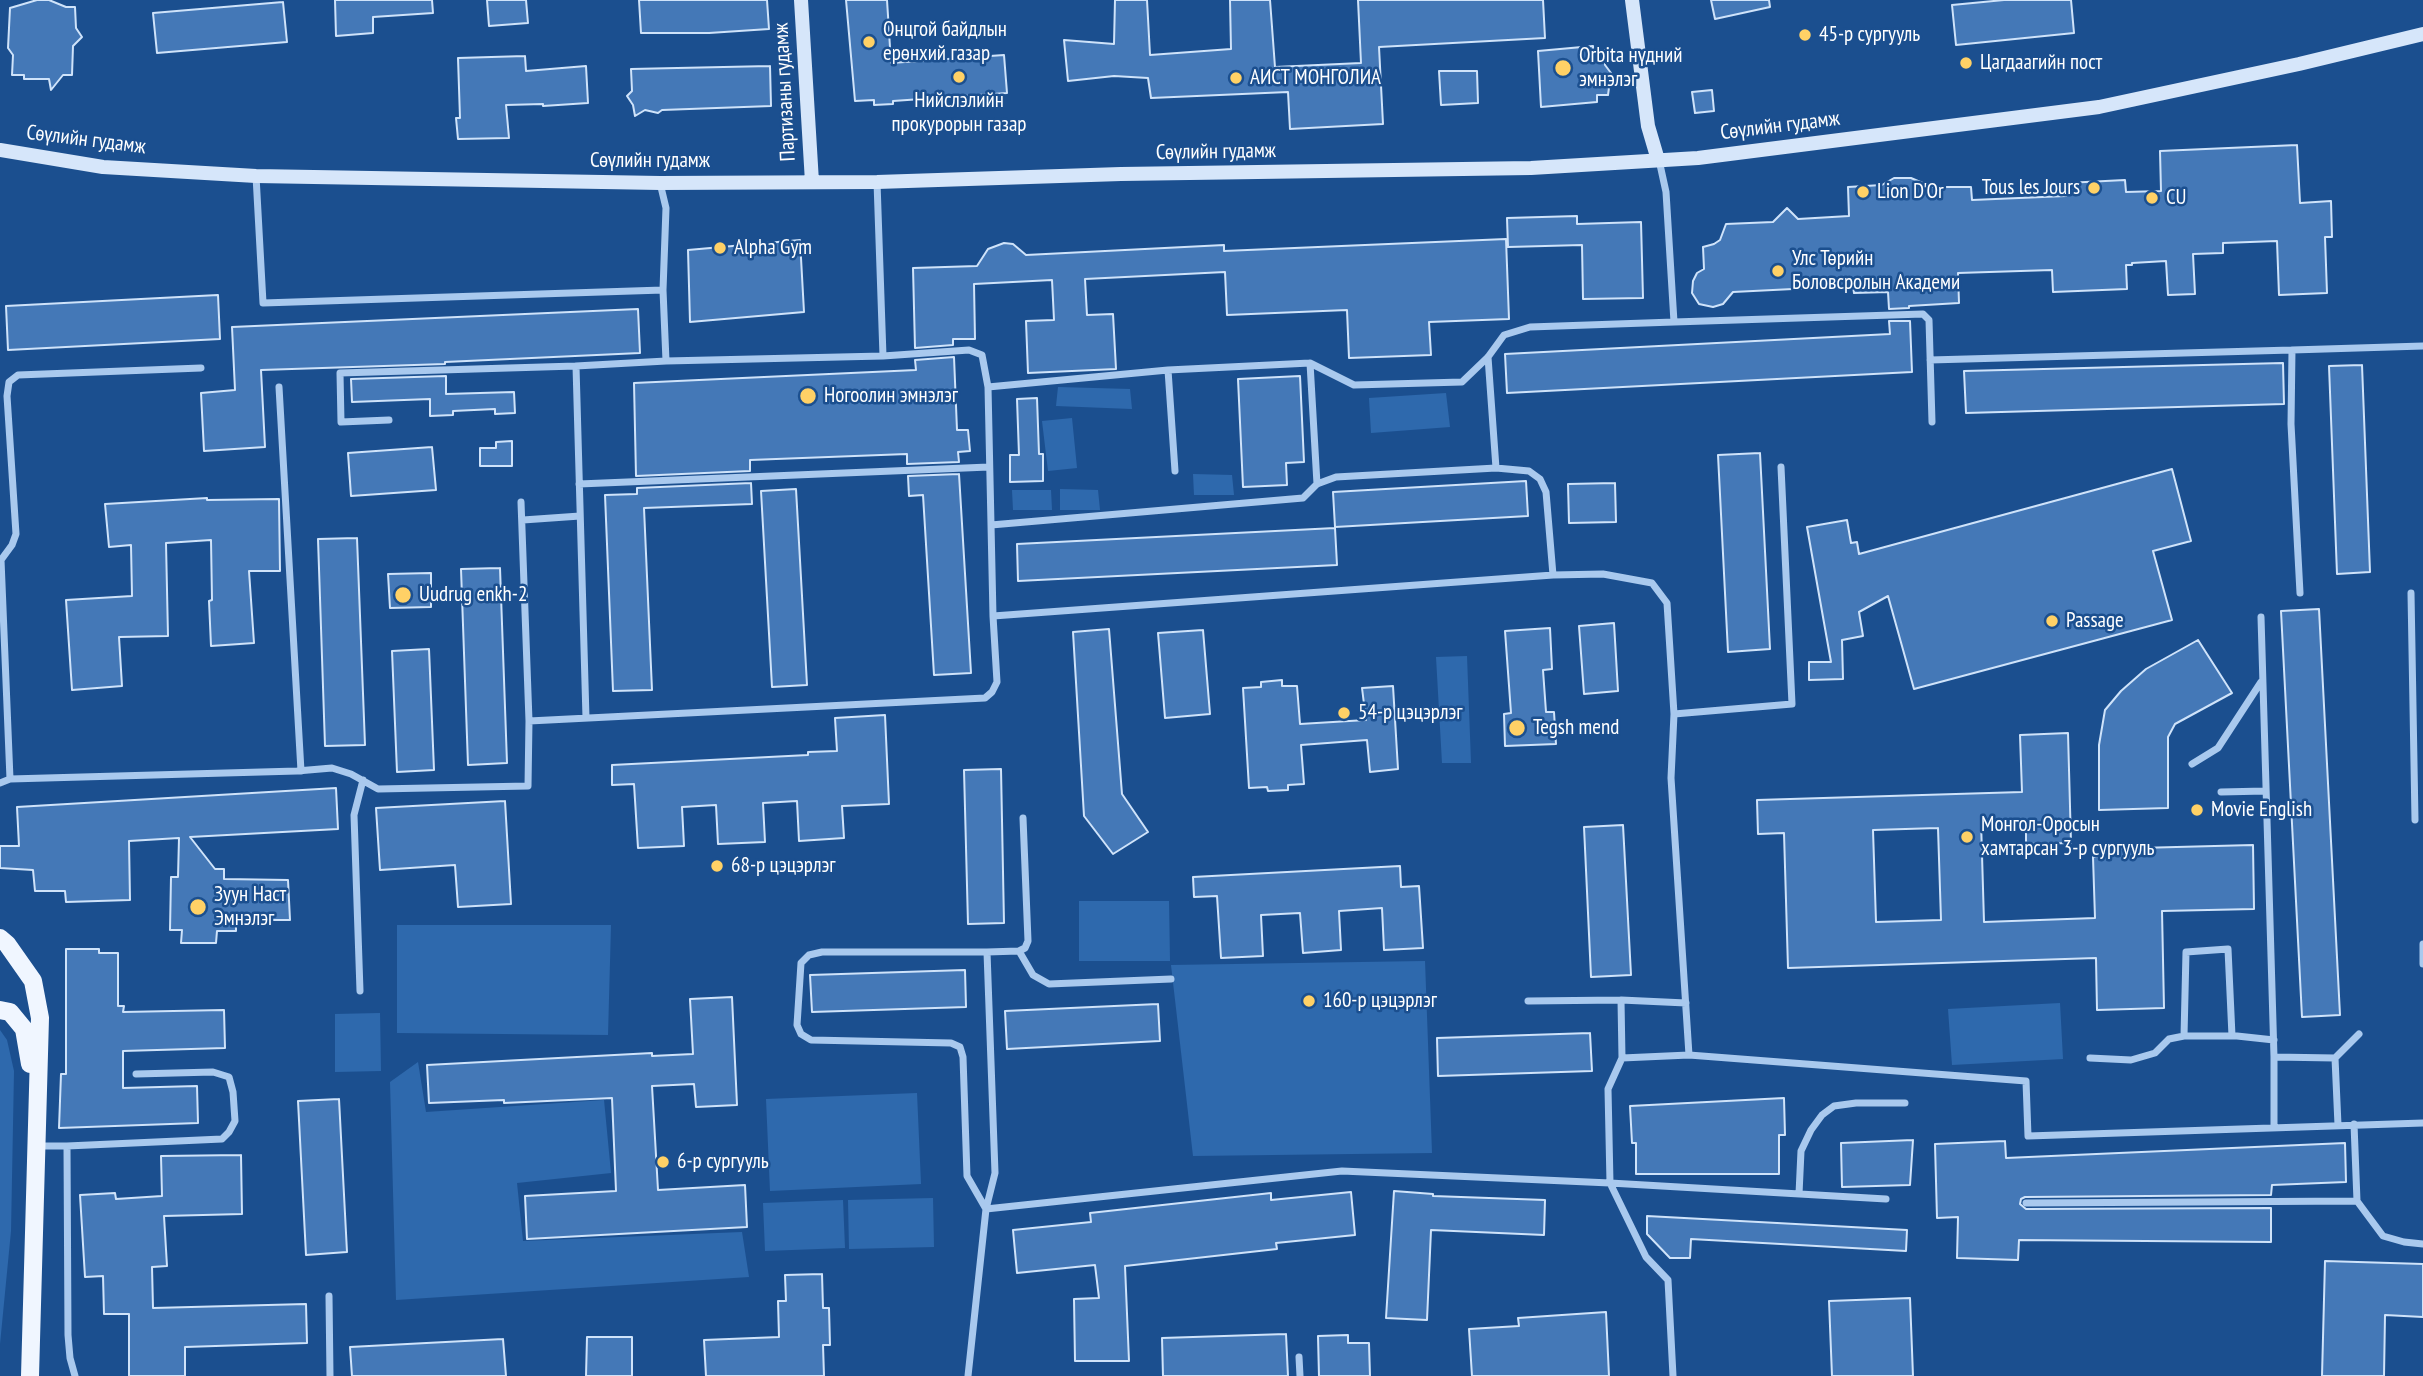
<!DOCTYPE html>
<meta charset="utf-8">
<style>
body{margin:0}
canvas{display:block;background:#1b4f8f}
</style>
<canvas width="2423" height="1376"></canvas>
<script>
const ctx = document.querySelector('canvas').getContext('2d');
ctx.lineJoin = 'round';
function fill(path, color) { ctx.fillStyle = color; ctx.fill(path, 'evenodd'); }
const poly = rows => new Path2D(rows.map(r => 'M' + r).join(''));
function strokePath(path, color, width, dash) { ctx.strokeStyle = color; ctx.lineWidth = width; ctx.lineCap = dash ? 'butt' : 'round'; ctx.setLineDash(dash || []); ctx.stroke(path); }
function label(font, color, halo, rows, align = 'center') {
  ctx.font = font + ' "PT Sans Narrow",sans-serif'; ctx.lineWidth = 5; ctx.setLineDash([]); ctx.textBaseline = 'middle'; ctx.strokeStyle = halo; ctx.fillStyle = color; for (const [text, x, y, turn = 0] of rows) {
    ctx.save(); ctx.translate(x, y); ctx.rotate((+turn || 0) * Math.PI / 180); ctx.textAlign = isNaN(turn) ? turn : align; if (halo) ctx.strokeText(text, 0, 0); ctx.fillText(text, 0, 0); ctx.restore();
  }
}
fill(poly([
 [1058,387,1130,389,1132,409,1056,406],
 [1446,393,1450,427,1371,433,1369,398],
 [1072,418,1077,468,1048,471,1042,421],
 [1193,474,1232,475,1234,495,1194,495],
 [1060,489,1098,490,1100,510,1060,510],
 [1012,490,1051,490,1052,510,1013,510],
 [1467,656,1471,763,1442,763,1436,657],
 [1079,901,1169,901,1170,961,1079,961],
 [397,925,611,925,608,1035,397,1033],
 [1425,961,1432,1153,1193,1156,1171,965],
 [2060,1003,2063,1059,1952,1065,1948,1009],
 [380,1013,381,1071,335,1072,335,1014],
 [0,1030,7,1040,14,1071,11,1231,0,1344],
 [418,1062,426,1112,604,1100,611,1173,517,1183,523,1241,742,1232,749,1277,396,1300,390,1082],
 [917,1093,921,1184,770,1191,766,1099],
 [933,1198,934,1247,849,1249,848,1200],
 [843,1200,845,1248,765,1251,763,1203]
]), '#2e69ad');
const building = poly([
 [37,0,49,0,66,7,75,7,76,28,82,37,73,46,72,75,63,75,51,90,49,79,24,79,24,75,12,75,13,55,8,48,10,8,37,0],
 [335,0,432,0,433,13,373,17,373,33,336,36,335,0],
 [487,0,526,0,528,23,489,26,487,0],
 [639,0,767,0,769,29,709,33,641,33,639,0],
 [846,0,887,0,891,63,1004,55,1007,93,893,101,893,104,874,105,874,100,855,101,846,0],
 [1115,0,1147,0,1150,55,1231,49,1230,0,1270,0,1275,67,1361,63,1358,0,1543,0,1545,38,1379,47,1383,124,1290,129,1288,92,1151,98,1148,78,1114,76,1068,81,1064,40,1114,44,1115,0],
 [1711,0,1769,0,1770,7,1715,19,1711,0],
 [2004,0,2071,0,2074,33,1956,45,1952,5,2004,0],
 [283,2,287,42,157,53,153,13,283,2],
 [1593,46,1593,51,1605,50,1605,65,1611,73,1608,95,1597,95,1597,102,1541,107,1538,51,1593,46],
 [525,56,526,71,586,66,588,103,543,106,543,104,506,105,509,138,458,139,456,118,460,118,458,58,525,56],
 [770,66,771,106,662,110,658,113,645,110,635,116,633,105,627,96,632,91,631,69,770,66],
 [1439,71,1477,71,1478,103,1441,105,1439,71],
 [1712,90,1714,111,1695,113,1692,92,1712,90],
 [2297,145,2300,203,2331,201,2332,237,2325,237,2327,293,2279,295,2277,241,2223,243,2223,253,2193,254,2195,294,2168,295,2166,261,2132,263,2132,265,2126,265,2127,289,2053,292,2052,270,1958,273,1959,303,1909,306,1909,308,1889,309,1888,292,1854,293,1853,286,1733,292,1723,304,1713,307,1699,304,1692,293,1693,281,1697,273,1704,269,1703,247,1714,244,1720,240,1726,224,1773,222,1787,208,1798,219,1849,216,1848,187,1882,185,1894,178,1911,178,1932,187,1971,187,1972,200,2066,196,2066,183,2125,180,2126,192,2161,191,2160,151,2297,145],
 [1577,216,1577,224,1641,222,1643,298,1583,299,1582,245,1508,247,1507,218,1577,216],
 [1506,239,1509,319,1429,322,1431,355,1349,358,1347,310,1227,315,1225,272,1085,279,1087,315,1113,314,1116,369,1028,373,1026,321,1054,320,1052,280,974,284,975,339,953,339,953,345,915,348,913,268,977,266,988,249,1004,243,1013,244,1026,255,1224,245,1224,251,1506,239],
 [800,240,804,312,690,322,688,250,800,240],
 [218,295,220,339,8,350,6,306,218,295],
 [638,309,640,353,445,362,445,364,261,370,265,447,204,451,201,393,235,390,232,327,638,309],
 [1889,321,1910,321,1912,372,1507,393,1505,354,1890,334,1889,321],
 [954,357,957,430,968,430,970,451,958,452,959,462,907,464,907,454,750,460,750,471,636,476,634,383,916,370,915,360,954,357],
 [2283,363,2284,404,1966,413,1964,371,2283,363],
 [2362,365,2370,572,2337,574,2329,366,2362,365],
 [446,376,446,394,514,392,515,413,495,414,495,409,453,411,453,415,430,416,430,399,352,402,351,379,446,376],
 [1300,376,1304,462,1286,463,1287,485,1243,487,1238,379,1300,376],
 [1037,398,1039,454,1043,454,1043,481,1010,482,1010,455,1019,455,1017,399,1037,398],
 [512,441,512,466,480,466,480,448,496,448,496,442,512,441],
 [432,447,436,490,351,496,348,453,432,447],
 [1760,453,1770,649,1728,652,1718,455,1760,453],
 [2172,469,2191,541,2153,551,2172,620,1914,689,1888,596,1859,612,1863,636,1842,640,1843,679,1809,680,1809,662,1831,662,1807,527,1847,520,1851,543,1857,542,1859,554,2172,469],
 [959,474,971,673,934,675,923,495,909,496,908,476,959,474],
 [1526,481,1528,516,1335,527,1333,492,1526,481],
 [751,483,752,504,644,508,652,690,613,691,605,495,637,494,637,488,751,483],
 [1615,483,1616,522,1569,523,1568,484,1615,483],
 [796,489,807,685,772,687,761,491,796,489],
 [207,498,207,500,279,499,280,571,249,571,254,643,211,646,209,601,212,600,211,540,166,543,168,636,119,637,122,686,72,690,66,600,132,596,131,545,109,547,105,504,207,498],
 [1335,528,1337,565,1018,581,1017,544,1335,528],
 [357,538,365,745,325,746,318,539,357,538],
 [500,568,507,763,468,765,461,569,500,568],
 [431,573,431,607,390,608,388,574,431,573],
 [2319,609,2340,1015,2302,1017,2281,611,2319,609],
 [1614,623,1618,691,1584,694,1579,626,1614,623],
 [1550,628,1552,669,1543,670,1546,712,1554,712,1556,744,1505,746,1504,714,1511,713,1505,631,1550,628],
 [1109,629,1122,794,1148,832,1113,854,1084,816,1073,632,1109,629],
 [1203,630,1210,714,1165,718,1158,633,1203,630],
 [2198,640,2232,693,2175,724,2168,737,2168,808,2099,810,2099,745,2105,710,2121,691,2146,669,2198,640],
 [429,649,434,770,397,772,392,651,429,649],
 [1282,680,1282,686,1297,686,1300,724,1366,720,1362,688,1393,686,1398,769,1370,772,1367,740,1301,745,1304,784,1288,785,1288,790,1268,791,1267,787,1249,788,1243,688,1261,687,1261,682,1282,680],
 [885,715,889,804,842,806,844,838,799,841,797,801,763,803,765,842,718,844,716,805,682,807,684,846,638,848,634,784,612,785,612,765,808,755,808,752,837,751,835,718,885,715],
 [2068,733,2071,843,2026,844,2026,820,1981,821,1984,922,2095,918,2093,857,2100,856,2100,849,2253,845,2254,909,2162,911,2164,1008,2097,1010,2096,958,1788,968,1784,833,1758,834,1757,800,2022,792,2020,735,2068,733],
 [1938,828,1941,920,1876,922,1873,830,1938,828],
 [1001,769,1004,923,968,924,964,770,1001,769],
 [336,788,338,829,190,837,215,869,224,869,224,879,288,880,290,920,236,920,236,931,217,931,216,943,181,943,182,930,170,930,171,877,178,877,179,838,129,841,130,900,66,902,65,891,35,891,33,870,0,868,0,846,19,846,17,807,336,788],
 [505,801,511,904,458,907,455,865,380,870,376,808,505,801],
 [1623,825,1631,975,1591,977,1584,827,1623,825],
 [1400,866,1401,887,1419,886,1423,948,1384,950,1382,908,1339,911,1341,950,1303,953,1300,913,1261,915,1263,956,1221,958,1217,896,1194,897,1193,877,1400,866],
 [66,949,99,949,99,953,118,953,118,1006,124,1006,123,1012,224,1010,225,1048,123,1051,123,1088,197,1086,198,1123,59,1128,61,1074,66,1074,66,949],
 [965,970,966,1007,812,1012,810,975,965,970],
 [732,997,737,1105,696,1107,694,1084,652,1086,658,1190,745,1185,747,1227,527,1239,525,1196,616,1191,612,1098,504,1103,504,1100,429,1103,427,1065,652,1053,652,1056,693,1054,690,999,732,997],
 [1158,1004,1160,1041,1007,1049,1005,1011,1158,1004],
 [1590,1033,1592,1071,1438,1076,1437,1038,1590,1033],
 [1784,1098,1785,1135,1779,1135,1779,1174,1636,1174,1636,1143,1632,1143,1630,1106,1784,1098],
 [339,1099,347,1252,306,1255,298,1101,339,1099],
 [1913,1140,1910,1185,1842,1187,1841,1143,1913,1140],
 [2005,1141,2006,1158,2345,1143,2346,1182,2272,1185,2271,1195,2025,1197,2021,1199,2020,1204,2026,1209,2271,1208,2271,1242,2019,1240,2018,1260,1957,1258,1958,1217,1937,1218,1935,1144,2005,1141],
 [241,1155,242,1214,164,1216,167,1266,152,1267,153,1308,306,1304,307,1343,185,1347,185,1376,129,1376,129,1314,104,1314,103,1276,85,1277,80,1195,115,1193,116,1199,162,1196,161,1156,241,1155],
 [1394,1191,1433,1194,1433,1196,1545,1200,1544,1235,1431,1230,1427,1320,1386,1318,1394,1191],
 [1351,1192,1355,1235,1276,1243,1277,1249,1125,1266,1129,1361,1075,1361,1074,1299,1099,1298,1095,1265,1017,1273,1013,1230,1091,1222,1090,1213,1271,1193,1271,1200,1351,1192],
 [1647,1216,1907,1230,1906,1251,1691,1239,1690,1258,1670,1258,1647,1234,1647,1216],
 [2325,1261,2423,1264,2423,1317,2385,1315,2384,1376,2322,1376,2325,1261],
 [822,1274,823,1308,829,1308,830,1345,823,1345,824,1376,706,1376,704,1340,779,1337,778,1301,786,1301,785,1275,822,1274],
 [1910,1298,1913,1376,1832,1376,1829,1301,1910,1298],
 [1606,1312,1609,1376,1472,1376,1469,1329,1519,1326,1518,1318,1606,1312],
 [1286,1334,1288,1376,1163,1376,1162,1338,1286,1334],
 [1348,1335,1348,1343,1369,1343,1370,1376,1319,1376,1318,1336,1348,1335],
 [587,1337,632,1337,632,1376,586,1376,587,1337],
 [503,1339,506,1376,352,1376,350,1347,503,1339]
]);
fill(building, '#4478b7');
strokePath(building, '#cfe3fa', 2);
strokePath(poly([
 [1659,160,1666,192,1674,322,1923,314,1929,320,1932,422],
 [256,176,263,303,663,290,666,361,883,356,877,182],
 [660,183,666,208,663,290],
 [1488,357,1496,468,1529,471,1540,479,1546,492,1553,575],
 [1930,360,2292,350],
 [1310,363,1317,484],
 [1168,370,1175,471],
 [279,387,301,771],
 [988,387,1168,370,1310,363,1354,385,1462,382,1488,357,1504,335,1530,327,1674,322],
 [389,420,341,422,340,373,576,366],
 [579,484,989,467],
 [521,502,529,721],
 [523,520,580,516],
 [991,525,1303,498,1317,484,1336,477,1496,468],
 [2300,593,2291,424,2292,350,2423,346],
 [2411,593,2415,820],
 [993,616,1553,575,1603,574,1652,583,1667,603,1674,714,1671,778,1689,1055,2026,1081,2028,1136,2423,1123],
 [2261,617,2274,1057,2274,1128],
 [1674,714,1792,704,1781,467],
 [586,718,576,366,666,361],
 [2192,764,2218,748,2261,682],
 [10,779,1,560,12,545,16,534,7,396,9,382,18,375,201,368],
 [0,783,10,779,297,771,332,768,351,774,378,789,528,786,529,721,985,698,992,692,997,682,993,616,988,387,982,355,969,350,883,356],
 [2221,792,2265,791],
 [2423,944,2423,964],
 [1019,951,1033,975,1049,984,1171,979],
 [360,991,354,815,363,780],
 [1621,1000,1622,1058],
 [1528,1001,1621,1000,1686,1003],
 [2184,1036,2186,952,2228,949,2232,1036],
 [2274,1057,2335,1058],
 [2090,1058,2131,1060,2155,1053,2169,1039,2184,1036,2237,1036,2274,1040],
 [2338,1125,2335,1058,2359,1034],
 [36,1146,67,1146],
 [1799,1194,1801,1151,1811,1130,1822,1115,1834,1106,1856,1103,1905,1103],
 [2357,1201,2383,1236,2404,1242,2423,1244],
 [2026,1203,2357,1201,2354,1124],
 [986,1209,1342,1171,1610,1183,1608,1089,1622,1058,1689,1055],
 [986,1209,967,1176,963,1057,960,1047,951,1043,811,1040,801,1034,797,1025,801,963,809,955,822,952,987,952,1019,951,1025,948,1028,941,1023,818],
 [329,1296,330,1376],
 [1299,1357,1300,1376],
 [75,1376,70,1358,68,1335,67,1146,222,1139,229,1132,235,1121,233,1092,229,1077,213,1072,136,1074],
 [968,1376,986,1209,995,1173,987,952],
 [1673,1376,1668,1280,1646,1257,1610,1183,1886,1199]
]), '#a9c9ee', 7);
strokePath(poly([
 [801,0,812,182],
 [1632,0,1648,126,1658,160],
 [0,150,103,167,256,176,660,183,877,182,1121,174,1531,168,1698,158,2099,107,2299,64,2423,34]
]), '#d6e6fa', 14);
strokePath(poly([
 [0,938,7,944,33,981,40,1018,30,1376],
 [0,1010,10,1012,24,1029,30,1064]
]), '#f0f6ff', 18);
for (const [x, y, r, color] of [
 [1805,35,7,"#ffd166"],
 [869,42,7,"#ffd166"],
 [1966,63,7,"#ffd166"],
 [1563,68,9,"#ffd166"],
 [959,77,7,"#ffd166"],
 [1236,78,7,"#ffd166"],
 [2094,188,7,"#ffd166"],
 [1863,192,7,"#ffd166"],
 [2152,198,7,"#ffd166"],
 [720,248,7,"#ffd166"],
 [1778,271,7,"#ffd166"],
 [808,396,9,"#ffd166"],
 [403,595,9,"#ffd166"],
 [2052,621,7,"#ffd166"],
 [1344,713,7,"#ffd166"],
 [1517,728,9,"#ffd166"],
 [2197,810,7,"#ffd166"],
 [1967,837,7,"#ffd166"],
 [717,866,7,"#ffd166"],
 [198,907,9,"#ffd166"],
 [1309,1001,7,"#ffd166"],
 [663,1162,7,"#ffd166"]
]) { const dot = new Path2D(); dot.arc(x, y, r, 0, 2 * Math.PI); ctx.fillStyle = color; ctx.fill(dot); strokePath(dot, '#1b4f8f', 2.5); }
label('21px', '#fff', '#1b4f8f', [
 ["Онцгой байдлын",883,30],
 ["ерөнхий газар",883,54],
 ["45-р сургууль",1819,35],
 ["Orbita нүдний",1579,56],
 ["эмнэлэг",1579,80],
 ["Цагдаагийн пост",1980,63],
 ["АИСТ МОНГОЛИА",1250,78],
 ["Нийслэлийн",959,101,"center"],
 ["прокурорын газар",959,125,"center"],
 ["Tous les Jours",2080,188,"right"],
 ["Lion D'Or",1877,192],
 ["CU",2166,198],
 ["Alpha Gym",734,248],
 ["Улс Төрийн",1792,259],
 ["Боловсролын Академи",1792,283],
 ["Ногоолин эмнэлэг",824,396],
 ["Uudrug enkh-2",419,595],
 ["Passage",2066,621],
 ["54-р цэцэрлэг",1358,713],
 ["Tegsh mend",1533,728],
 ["Movie English",2211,810],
 ["Монгол-Оросын",1981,825],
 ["хамтарсан 3-р сургууль",1981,849],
 ["68-р цэцэрлэг",731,866],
 ["Зуун Наст",214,895],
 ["Эмнэлэг",214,919],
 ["160-р цэцэрлэг",1323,1001],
 ["6-р сургууль",677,1162]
], 'left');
label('21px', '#fff', '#1b4f8f', [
 ["Партизаны гудамж",785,92,-93],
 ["Сөүлийн гудамж",1780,126,-7],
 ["Сөүлийн гудамж",86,140,7],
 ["Сөүлийн гудамж",1216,152,-1],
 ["Сөүлийн гудамж",650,161]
]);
</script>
